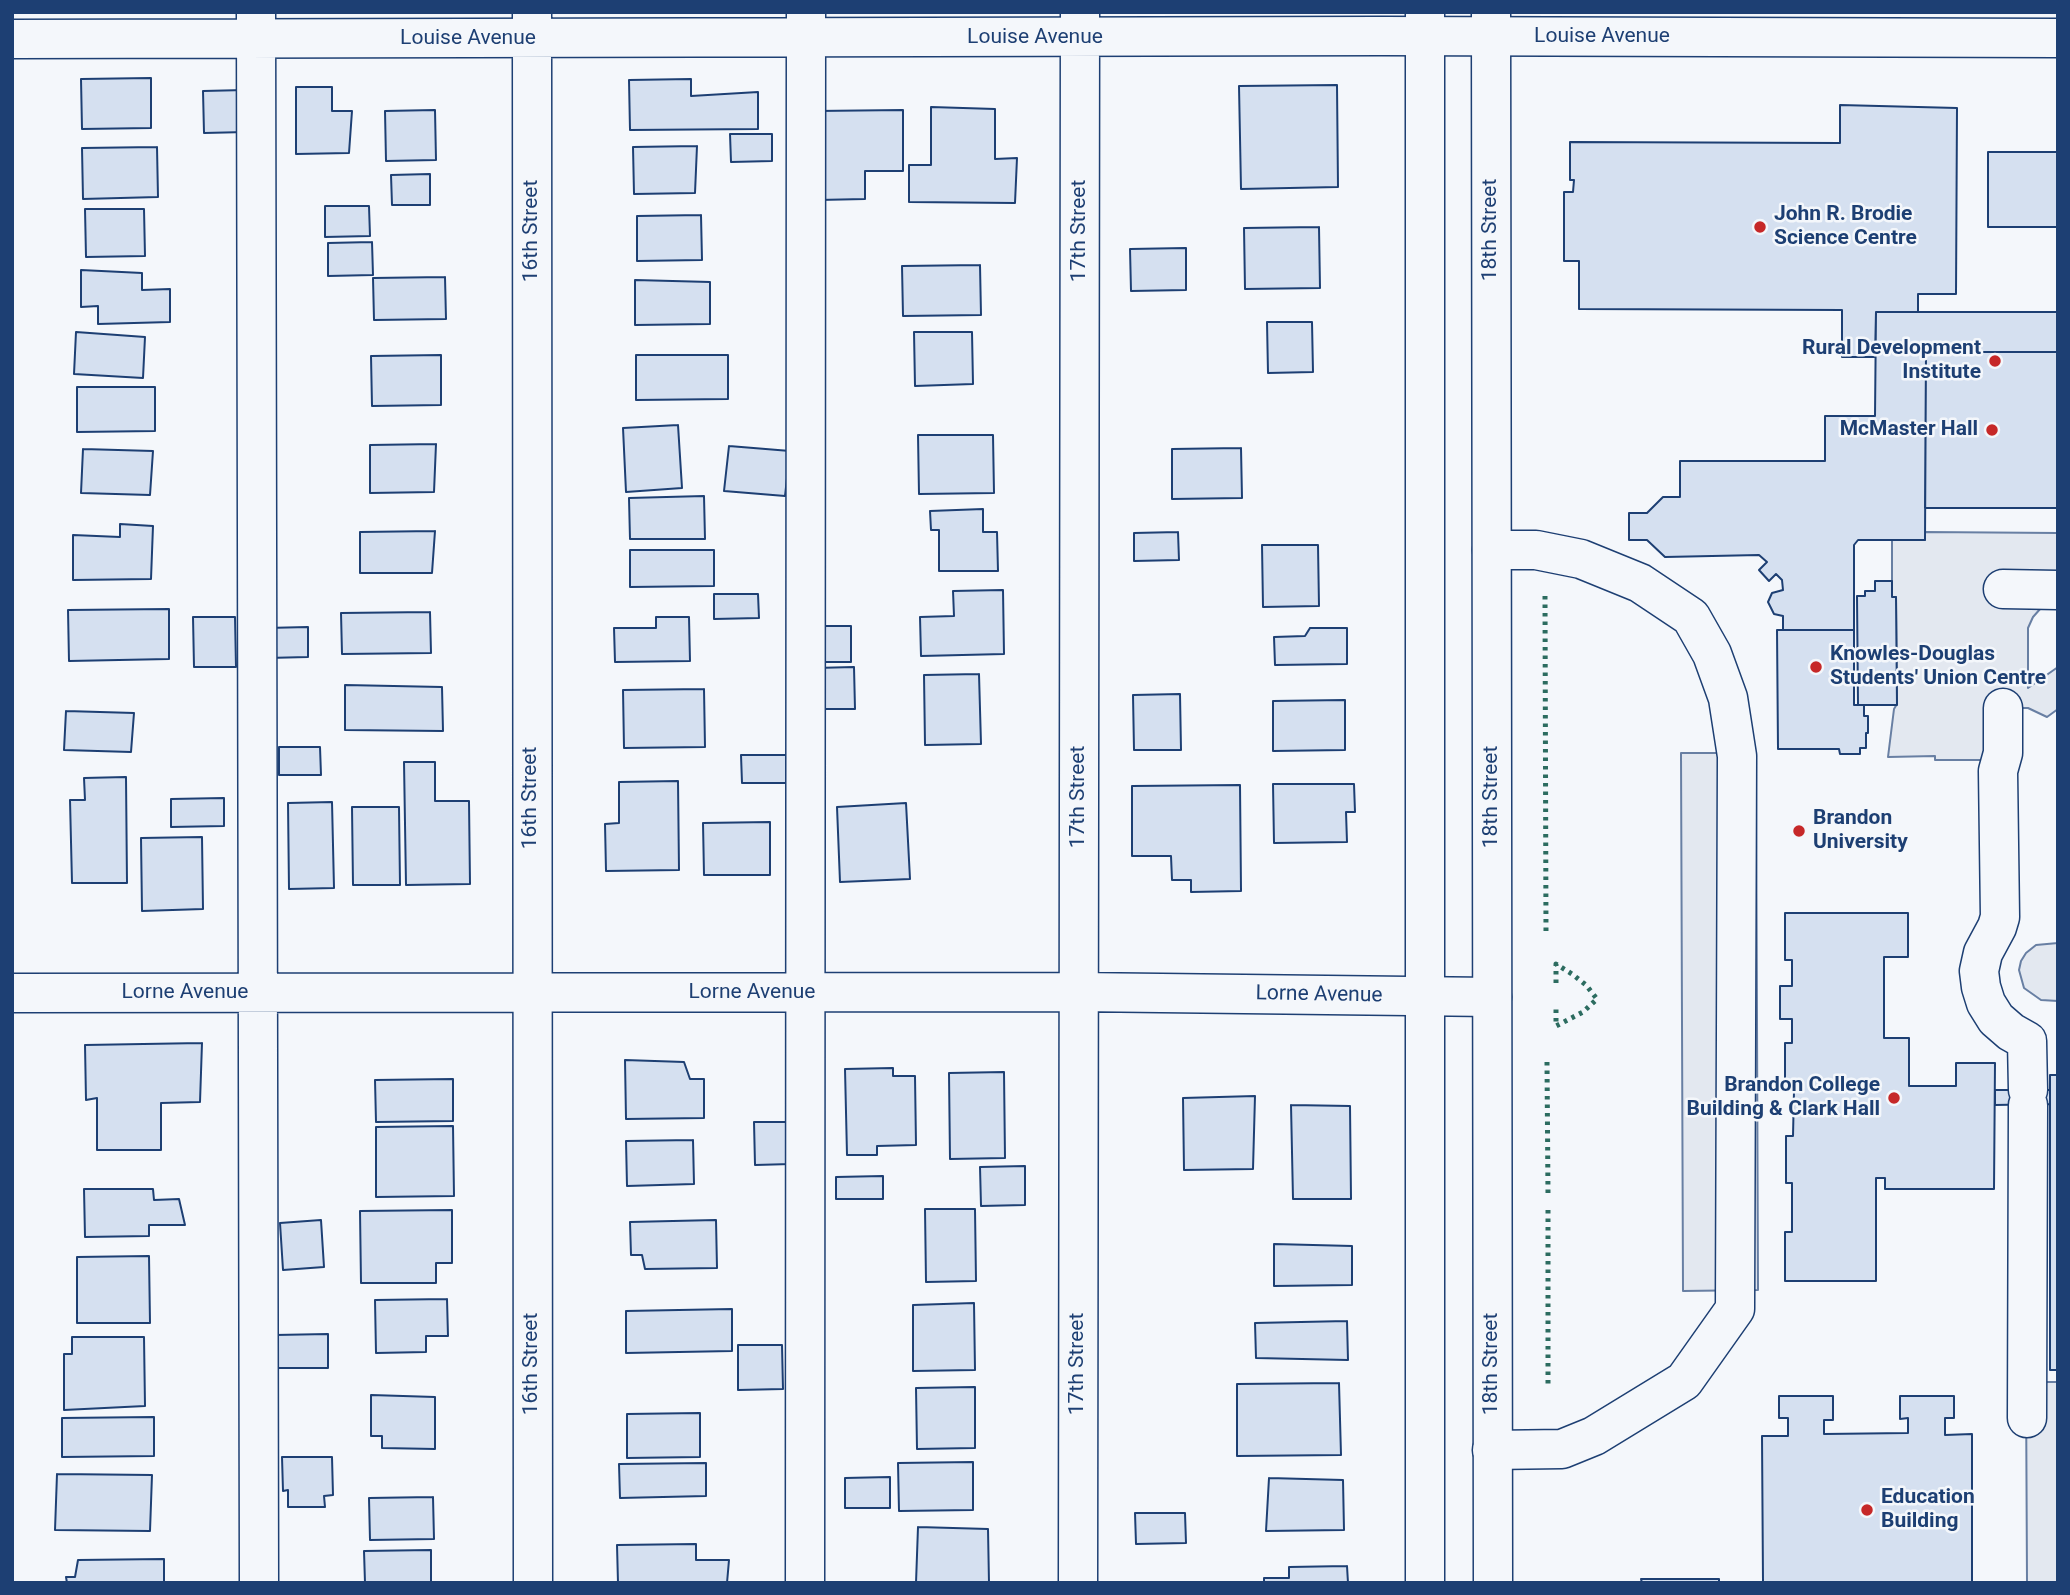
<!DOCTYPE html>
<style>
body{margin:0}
#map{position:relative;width:2070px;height:1595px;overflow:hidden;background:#f4f7fb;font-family:Roboto,sans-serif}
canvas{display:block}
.frame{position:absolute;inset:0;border:14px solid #1d3f73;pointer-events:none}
</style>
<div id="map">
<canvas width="2070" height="1595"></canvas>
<div class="frame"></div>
</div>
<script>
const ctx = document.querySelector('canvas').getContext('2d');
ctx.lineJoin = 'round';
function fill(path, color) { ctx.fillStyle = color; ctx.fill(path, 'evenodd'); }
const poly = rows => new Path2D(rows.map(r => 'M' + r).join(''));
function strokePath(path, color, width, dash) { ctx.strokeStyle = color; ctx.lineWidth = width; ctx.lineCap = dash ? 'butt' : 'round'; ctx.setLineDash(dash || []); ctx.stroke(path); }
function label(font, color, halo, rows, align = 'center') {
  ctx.font = font + ' Roboto,sans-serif'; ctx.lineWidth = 5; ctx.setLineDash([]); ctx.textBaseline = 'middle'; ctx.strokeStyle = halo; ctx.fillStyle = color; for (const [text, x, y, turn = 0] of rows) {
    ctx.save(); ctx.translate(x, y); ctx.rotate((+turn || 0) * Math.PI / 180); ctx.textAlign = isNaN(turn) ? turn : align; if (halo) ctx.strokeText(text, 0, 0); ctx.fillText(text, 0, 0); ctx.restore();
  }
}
const parking = poly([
 [1925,532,2058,533,2058,603,2041,608,2033,617,2028,628,2028,688,2058,667,2058,709,2047,717,2028,708,2003,708,1985,760,1935,760,1935,756,1888,757,1894,709,1897,704,1896,597,1892,597,1892,540,1925,540,1925,532],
 [1681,753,1756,753,1758,1290,1683,1291,1681,753],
 [2058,943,2058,1001,2041,1000,2024,988,2019,970,2021,961,2026,953,2036,945,2058,943],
 [2026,1382,2058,1382,2058,1583,2027,1583,2026,1382]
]);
fill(parking, '#e3e8f0');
strokePath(parking, '#687fa3', 2);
const building = poly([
 [151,78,151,128,82,129,81,79,151,78],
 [691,79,691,96,758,92,758,129,630,130,629,80,691,79],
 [1337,85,1338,187,1241,189,1239,86,1337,85],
 [296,87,332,87,332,111,352,111,349,153,296,154,296,87],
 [245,90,246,132,204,133,203,91,245,90],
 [1840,105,1957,108,1956,294,1918,294,1918,312,1876,312,1875,357,1842,357,1842,310,1579,309,1579,261,1564,261,1564,192,1573,192,1574,180,1570,180,1570,142,1840,143,1840,105],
 [931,107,995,109,995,159,1017,158,1015,203,909,202,909,165,931,165,931,107],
 [435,110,436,160,386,161,385,111,435,110],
 [903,110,903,171,865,171,865,199,818,200,816,111,903,110],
 [730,134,772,134,772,161,731,162,730,134],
 [697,146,695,193,634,194,633,147,697,146],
 [157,147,158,197,83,199,82,148,157,147],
 [1988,152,2058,152,2058,227,1988,227,1988,152],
 [430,174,430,205,392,205,391,175,430,174],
 [325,206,369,206,370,236,325,237,325,206],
 [85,209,144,209,145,256,86,257,85,209],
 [701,215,702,260,637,261,637,216,701,215],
 [1319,227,1320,288,1245,289,1244,228,1319,227],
 [372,242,373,275,328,276,328,243,372,242],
 [1186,248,1186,290,1131,291,1130,249,1186,248],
 [980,265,981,315,903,316,902,266,980,265],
 [81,270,142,273,142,290,170,289,170,322,98,324,98,306,81,307,81,270],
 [445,277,446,319,374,320,373,278,445,277],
 [635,280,710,282,710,324,635,325,635,280],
 [1876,312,2058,312,2058,352,1926,352,1925,540,1858,540,1854,545,1854,630,1783,630,1783,616,1774,614,1768,602,1772,593,1783,590,1782,580,1776,574,1769,581,1759,570,1767,562,1759,555,1665,557,1647,540,1629,540,1629,513,1647,513,1663,497,1680,497,1680,461,1825,461,1825,416,1875,416,1876,312],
 [1267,322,1312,322,1313,372,1268,373,1267,322],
 [76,332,145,337,143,378,74,374,76,332],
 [914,332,972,332,973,384,915,386,914,332],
 [1926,352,2058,352,2058,508,1925,508,1926,352],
 [441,355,441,405,372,406,371,356,441,355],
 [636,355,728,355,728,399,636,400,636,355],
 [77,387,155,387,155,431,77,432,77,387],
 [678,425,682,488,626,492,623,428,678,425],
 [918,435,993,435,994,493,919,494,918,435],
 [436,444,434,492,370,493,370,445,436,444],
 [729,446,790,451,785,496,724,491,729,446],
 [1241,448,1242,498,1172,499,1172,449,1241,448],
 [83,449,153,451,150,495,81,493,83,449],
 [704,496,705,539,630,539,629,498,704,496],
 [983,509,983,532,997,532,998,571,939,571,939,530,931,530,930,511,983,509],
 [120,524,153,526,151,579,73,580,73,535,120,537,120,524],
 [435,531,432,573,360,573,360,532,435,531],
 [1178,532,1179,560,1134,561,1134,533,1178,532],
 [1262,545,1318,545,1319,606,1263,607,1262,545],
 [630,550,714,550,714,586,630,587,630,550],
 [1875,581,1892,581,1892,597,1896,597,1897,705,1858,705,1857,596,1865,596,1865,591,1875,591,1875,581],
 [1003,590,1004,654,921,656,920,617,954,616,953,591,1003,590],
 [714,594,758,594,759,618,714,619,714,594],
 [169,609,169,659,69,661,68,610,169,609],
 [430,612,431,653,342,654,341,613,430,612],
 [193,617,235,617,236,667,194,667,193,617],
 [656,617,689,617,690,661,615,662,614,628,656,628,656,617],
 [818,626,851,626,851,662,818,662,818,626],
 [308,627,308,657,267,658,266,628,308,627],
 [1310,628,1347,628,1347,664,1275,665,1274,637,1305,636,1310,628],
 [1777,630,1854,630,1854,705,1864,705,1864,716,1868,716,1868,733,1866,733,1866,748,1860,748,1860,754,1840,754,1839,749,1778,749,1777,630],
 [854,667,855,709,816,709,815,668,854,667],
 [979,674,981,744,925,745,924,675,979,674],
 [345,685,442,687,443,731,345,730,345,685],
 [704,689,705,747,624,748,623,690,704,689],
 [1180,694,1181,750,1134,750,1133,695,1180,694],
 [1345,700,1345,750,1273,751,1273,701,1345,700],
 [66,711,134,713,131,752,64,750,66,711],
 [279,747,320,747,321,775,279,775,279,747],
 [741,755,786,755,786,783,742,783,741,755],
 [404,762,435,762,435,801,469,801,470,884,406,885,404,762],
 [126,777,127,883,72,883,70,800,85,800,84,778,126,777],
 [678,781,679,870,606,871,605,824,619,823,619,782,678,781],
 [1273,784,1354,784,1355,812,1346,812,1347,842,1274,843,1273,784],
 [1240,785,1241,891,1191,892,1191,880,1172,880,1171,856,1132,856,1132,786,1240,785],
 [224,798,224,826,171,827,171,799,224,798],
 [332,802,334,888,289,889,288,803,332,802],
 [906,803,910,879,840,882,837,807,906,803],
 [352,807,399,807,400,885,353,885,352,807],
 [770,822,770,875,704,875,703,823,770,822],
 [202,837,203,909,142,911,141,838,202,837],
 [1785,913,1908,913,1908,957,1884,957,1884,1038,1909,1038,1909,1086,1956,1086,1956,1063,1995,1063,1994,1189,1885,1189,1885,1178,1876,1178,1876,1281,1785,1281,1785,1232,1792,1232,1792,1183,1786,1183,1786,1136,1793,1136,1794,1091,1785,1091,1785,1043,1792,1043,1792,1019,1780,1019,1780,986,1792,986,1792,960,1785,960,1785,913],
 [202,1043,200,1102,161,1103,161,1150,97,1150,97,1098,86,1100,85,1045,202,1043],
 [625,1060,684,1062,690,1079,704,1079,704,1118,626,1119,625,1060],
 [893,1068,893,1076,915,1076,916,1145,877,1146,877,1155,847,1155,845,1069,893,1068],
 [1004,1072,1005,1158,950,1159,949,1073,1004,1072],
 [2050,1075,2058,1075,2058,1370,2050,1370,2050,1075],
 [453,1079,453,1121,376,1122,375,1080,453,1079],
 [1995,1090,2050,1090,2050,1104,1995,1105,1995,1090],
 [1255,1096,1253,1169,1184,1170,1183,1098,1255,1096],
 [1291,1105,1350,1106,1351,1199,1293,1199,1291,1105],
 [754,1122,790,1122,791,1164,755,1165,754,1122],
 [453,1126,454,1196,376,1197,376,1127,453,1126],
 [693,1140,694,1184,627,1186,626,1141,693,1140],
 [1025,1166,1025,1205,981,1206,980,1167,1025,1166],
 [883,1176,883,1199,836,1199,836,1177,883,1176],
 [84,1189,153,1189,154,1200,179,1199,185,1225,149,1225,149,1236,85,1237,84,1189],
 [925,1209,975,1209,976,1281,926,1282,925,1209],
 [452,1210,452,1263,436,1263,436,1283,361,1283,360,1211,452,1210],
 [321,1220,324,1267,283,1270,280,1223,321,1220],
 [716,1220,717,1268,645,1269,642,1255,631,1255,630,1222,716,1220],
 [1274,1244,1352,1246,1352,1285,1274,1286,1274,1244],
 [149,1256,150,1323,77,1323,77,1257,149,1256],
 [447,1299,448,1336,426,1336,426,1352,376,1353,375,1300,447,1299],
 [974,1303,975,1370,913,1371,913,1305,974,1303],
 [732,1309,732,1351,626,1353,626,1311,732,1309],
 [1347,1321,1348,1360,1256,1358,1255,1323,1347,1321],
 [328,1334,328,1368,276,1368,275,1335,328,1334],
 [72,1337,144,1337,145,1406,64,1410,64,1354,72,1354,72,1337],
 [738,1345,782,1345,783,1389,738,1390,738,1345],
 [1339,1383,1341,1455,1237,1456,1237,1384,1339,1383],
 [975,1387,975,1448,917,1449,916,1388,975,1387],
 [371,1395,435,1397,435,1449,382,1448,382,1436,371,1436,371,1395],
 [1779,1396,1833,1396,1833,1420,1824,1420,1824,1434,1908,1433,1908,1418,1900,1419,1900,1396,1954,1396,1954,1418,1945,1418,1945,1435,1972,1434,1972,1583,1763,1583,1762,1436,1788,1436,1788,1418,1779,1418,1779,1396],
 [700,1413,700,1457,627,1458,627,1414,700,1413],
 [154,1417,154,1456,62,1457,62,1418,154,1417],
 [282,1457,332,1457,333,1495,324,1496,325,1507,288,1507,288,1490,283,1491,282,1457],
 [973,1462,973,1510,899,1511,898,1463,973,1462],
 [706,1463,706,1496,620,1498,619,1464,706,1463],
 [57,1474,152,1475,150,1531,55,1530,57,1474],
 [890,1477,890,1508,845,1508,845,1478,890,1477],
 [1269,1478,1343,1480,1344,1530,1266,1531,1269,1478],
 [433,1497,434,1539,370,1540,369,1498,433,1497],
 [1135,1513,1185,1513,1186,1543,1136,1544,1135,1513],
 [918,1527,988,1529,989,1583,916,1583,918,1527],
 [696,1544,696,1560,729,1560,727,1583,618,1583,617,1545,696,1544],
 [431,1550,431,1583,365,1583,364,1551,431,1550],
 [164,1559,164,1583,67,1583,66,1577,75,1577,78,1560,164,1559],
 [1347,1566,1348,1583,1264,1583,1264,1578,1289,1578,1289,1567,1347,1566],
 [1641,1579,1719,1579,1719,1583,1642,1583,1641,1579]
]);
fill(building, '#d5e0f0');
strokePath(building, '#1d3f73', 2);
const minor = poly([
 [256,13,259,1583],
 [532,13,533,1583],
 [12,39,1381,36,2058,38],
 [1492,550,1536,550,1581,559,1640,583,1691,617,1712,654,1728,698,1737,756,1735,1309,1684,1381,1594,1436,1562,1449,1492,1450],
 [2003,589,2058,590],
 [2003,708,2003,753,1998,771,2000,917,1997,927,1983,953,1979,971,1981,987,1986,1003,1996,1019,2011,1032,2027,1041,2028,1090],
 [12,993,1078,992,1492,997],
 [2027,1418,2028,1105],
 [805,1583,806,14],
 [1078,1583,1080,13]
]);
const major = poly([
 [1425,12,1425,1583],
 [1491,12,1493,1583]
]);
strokePath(minor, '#1d3f73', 41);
strokePath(major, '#1d3f73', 41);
strokePath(minor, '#f4f7fb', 38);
strokePath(major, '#f4f7fb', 38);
strokePath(poly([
 [1545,596,1546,934],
 [1556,983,1556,964,1572,974,1586,985,1597,999,1583,1012,1556,1026,1556,1009],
 [1547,1062,1548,1194],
 [1548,1210,1548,1384]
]), '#2c6c60', 5, [3.5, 5]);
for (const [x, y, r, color] of [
 [1760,227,7,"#c62828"],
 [1995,361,7,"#c62828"],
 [1992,430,7,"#c62828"],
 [1816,667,7,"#c62828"],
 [1799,831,7,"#c62828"],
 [1894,1098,7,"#c62828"],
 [1867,1510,7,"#c62828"]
]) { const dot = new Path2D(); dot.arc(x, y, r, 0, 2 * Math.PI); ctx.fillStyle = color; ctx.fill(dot); strokePath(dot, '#f4f7fb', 2.5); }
label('21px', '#1d3f73', '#f4f7fb', [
 ["Louise Avenue",1602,37],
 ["Louise Avenue",1035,38],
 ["Louise Avenue",468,39],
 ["18th Street",1491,230,-90],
 ["16th Street",532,231,-90],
 ["17th Street",1080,231,-90],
 ["17th Street",1079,797,-90],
 ["18th Street",1492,797,-90],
 ["16th Street",531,798,-90],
 ["Lorne Avenue",185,993],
 ["Lorne Avenue",752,993],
 ["Lorne Avenue",1319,995,1],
 ["16th Street",532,1364,-90],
 ["17th Street",1078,1364,-90],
 ["18th Street",1492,1364,-90]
]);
label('bold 21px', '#1d3f73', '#f4f7fb', [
 ["John R. Brodie",1774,215],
 ["Science Centre",1774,239],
 ["Rural Development",1981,349,"right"],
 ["Institute",1981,373,"right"],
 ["McMaster Hall",1978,430,"right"],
 ["Knowles-Douglas",1830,655],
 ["Students' Union Centre",1830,679],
 ["Brandon",1813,819],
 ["University",1813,843],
 ["Brandon College",1880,1086,"right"],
 ["Building & Clark Hall",1880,1110,"right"],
 ["Education",1881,1498],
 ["Building",1881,1522]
], 'left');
</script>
